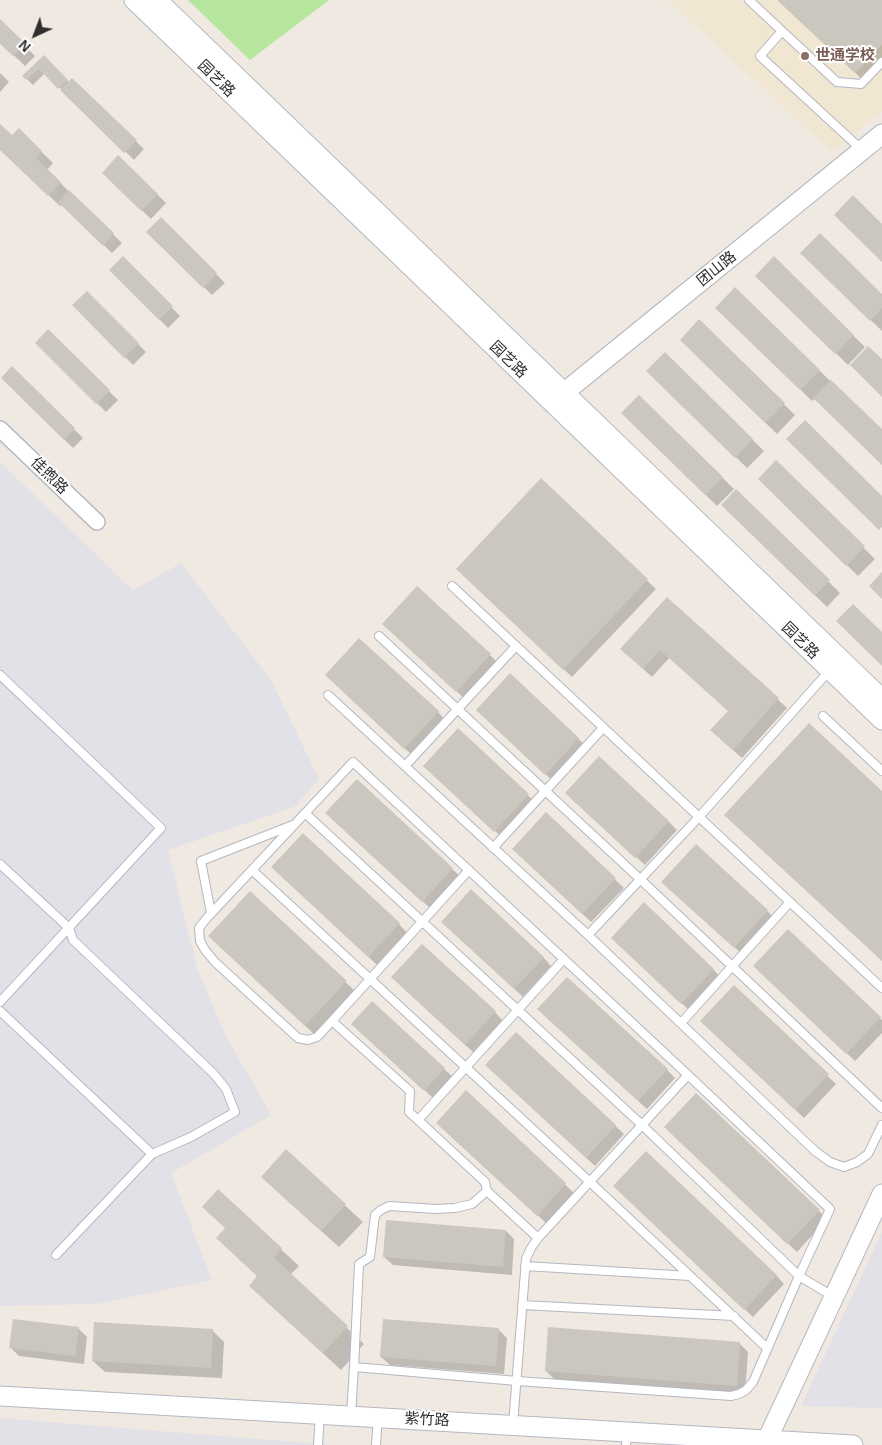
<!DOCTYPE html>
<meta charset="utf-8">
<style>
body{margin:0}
#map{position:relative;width:882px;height:1445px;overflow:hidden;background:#efe9e1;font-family:Arial,sans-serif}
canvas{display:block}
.north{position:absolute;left:10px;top:10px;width:50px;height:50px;-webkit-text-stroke:4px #fff;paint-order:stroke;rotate:223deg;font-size:14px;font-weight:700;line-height:20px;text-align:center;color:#2e2e2e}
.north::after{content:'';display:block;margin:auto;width:18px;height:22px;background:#2e2e2e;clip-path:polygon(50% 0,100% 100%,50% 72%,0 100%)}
</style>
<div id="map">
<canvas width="882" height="1445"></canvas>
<div class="north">N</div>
</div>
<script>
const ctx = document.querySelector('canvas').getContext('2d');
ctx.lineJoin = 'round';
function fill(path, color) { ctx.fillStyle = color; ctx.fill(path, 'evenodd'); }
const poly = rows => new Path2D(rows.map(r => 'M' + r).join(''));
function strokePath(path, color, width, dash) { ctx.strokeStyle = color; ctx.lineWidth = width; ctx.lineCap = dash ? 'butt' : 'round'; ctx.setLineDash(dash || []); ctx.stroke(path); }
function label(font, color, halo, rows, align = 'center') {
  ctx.font = font + ' Arial,"Noto Sans SC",sans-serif'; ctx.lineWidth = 4; ctx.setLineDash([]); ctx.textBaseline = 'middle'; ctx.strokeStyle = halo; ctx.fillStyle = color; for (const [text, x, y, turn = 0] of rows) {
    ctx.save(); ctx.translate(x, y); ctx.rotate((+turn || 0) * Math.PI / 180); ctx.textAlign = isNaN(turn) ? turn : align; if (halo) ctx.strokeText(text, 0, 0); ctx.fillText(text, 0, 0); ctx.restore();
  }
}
fill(poly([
 [0,462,133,590,181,563,271,680,319,779,296,806,168,850,198,971,226,1036,271,1115,171,1173,212,1280,96,1304,0,1306],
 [882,1232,882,1408,801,1406],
 [0,1418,332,1445,0,1445]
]), '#e3e1e8');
fill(poly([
 [668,0,882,0,882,111,832,152]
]), '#f0e6d1');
fill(poly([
 [188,0,329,0,250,60]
]), '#b6e59e');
fill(poly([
 [778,0,882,0,882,62,864,81],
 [0,21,35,56,25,66,0,42],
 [44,57,69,82,72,79,144,149,134,160,45,73,33,85,24,76],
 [0,73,9,82,0,92],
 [0,125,12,137,19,130,53,163,47,170,122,243,112,253,62,205,60,206,0,149],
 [119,157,166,203,151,219,103,173],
 [161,219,225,283,212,295,148,232],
 [802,253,882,296,882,331],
 [123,258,180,316,168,328,111,270],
 [774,258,865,347,848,365,757,276],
 [735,289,882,431,882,464,815,398,812,401,717,308],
 [87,293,146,352,133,365,74,305],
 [699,321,795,415,777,434,681,340],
 [48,331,118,400,106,412,36,343],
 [665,354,764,451,747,468,648,371],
 [12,368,83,438,73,448,2,378],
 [639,397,734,489,717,506,623,413],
 [776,462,875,559,858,576,760,479],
 [541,480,656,589,572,677,466,577],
 [736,491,840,593,827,607,723,505],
 [667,598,787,708,742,758,720,739,729,711,670,657,652,677,630,657],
 [392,632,490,655,498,663,465,699],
 [510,675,587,747,554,782,486,718],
 [335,683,438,712,446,721,413,756],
 [458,730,537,804,504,839,433,775],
 [575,802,668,821,677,830,645,865],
 [546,814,624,888,591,922,522,857],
 [336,821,452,869,461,877,431,909],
 [282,875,399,924,407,933,377,965],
 [671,890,767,911,776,919,743,955],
 [250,893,355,991,314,1034,218,944],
 [451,930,543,957,551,966,523,997],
 [788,931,882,1020,882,1033,855,1061,763,974],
 [621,946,713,969,721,978,690,1011],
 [401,986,495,1012,503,1021,474,1053],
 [735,987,836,1084,804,1118,711,1030],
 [372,1003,453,1077,433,1098,361,1032],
 [547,1018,667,1070,675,1078,647,1109],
 [516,1033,624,1134,595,1166,495,1073],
 [466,1092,574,1193,546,1223,446,1131],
 [674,1136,819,1211,827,1219,797,1252],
 [286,1151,363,1222,339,1247,280,1194],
 [218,1191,299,1266,290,1275,364,1344,341,1370,267,1302,258,1277,217,1238,226,1229],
 [623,1195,776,1275,784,1284,753,1317],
 [506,1231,514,1239,512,1275,393,1265,384,1257],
 [78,1328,87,1337,84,1364,19,1356,11,1348],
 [498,1329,507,1338,504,1374,390,1365,381,1357],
 [212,1330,224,1342,222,1378,105,1372,93,1361],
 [739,1343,748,1352,745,1394,554,1379,546,1371]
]), '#0003');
fill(poly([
 [777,0,882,0,882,45,855,73],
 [0,19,25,43,13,56,0,44],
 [44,55,68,80,58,89,39,69,26,80,22,76],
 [72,78,137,140,124,153,60,90],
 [0,124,12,135,19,128,42,151,36,158,61,182,48,196,0,150],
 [118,155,158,194,141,211,102,173],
 [69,190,114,233,103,246,58,202],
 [853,195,882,224,882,262,834,215],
 [161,217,217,273,203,288,146,232],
 [820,233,882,294,882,308,870,321,800,253],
 [123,256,173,306,159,320,109,270],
 [774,256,854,335,835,354,755,276],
 [735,287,820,370,800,390,715,308],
 [87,291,139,343,124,358,72,305],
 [699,319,785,403,765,423,680,340],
 [48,329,110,390,96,404,35,343],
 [868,346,882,359,882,397,850,365],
 [665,352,753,439,735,458,646,371],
 [12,366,75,428,64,440,1,378],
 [831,380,882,429,882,465,813,398],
 [639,395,723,477,705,495,621,413],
 [805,420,882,496,882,527,879,530,786,439],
 [776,460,865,546,846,566,758,479],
 [541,478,648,579,563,670,456,569],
 [736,489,830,580,815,596,721,505],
 [882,572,882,599,869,586],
 [417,586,491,654,456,692,382,624],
 [667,597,779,698,733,750,710,730,728,711,660,650,643,669,620,649],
 [853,604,882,632,882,666,836,621],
 [359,638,439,711,404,749,325,675],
 [510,673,579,738,545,775,476,710],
 [809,723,882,791,882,961,724,815],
 [458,728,529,794,494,832,423,766],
 [599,756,669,821,635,858,565,793],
 [357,779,453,868,422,902,325,813],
 [546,812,616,878,582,914,512,849],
 [303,833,400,923,368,957,271,867],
 [696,844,768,910,734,948,661,882],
 [471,889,544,957,514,989,441,922],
 [250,891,347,981,305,1026,208,936],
 [644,902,714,969,681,1004,611,938],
 [788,929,881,1017,846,1054,753,966],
 [422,944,496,1011,465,1045,391,977],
 [567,977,668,1069,638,1101,537,1009],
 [734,985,829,1074,795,1110,700,1021],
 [372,1001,445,1068,424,1091,351,1024],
 [516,1032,616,1125,586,1158,485,1065],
 [466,1090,566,1183,537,1216,436,1123],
 [696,1093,820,1210,787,1244,664,1127],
 [286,1149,346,1204,321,1231,261,1177],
 [646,1151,777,1275,744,1310,613,1186],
 [218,1189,282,1248,274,1258,348,1326,323,1353,249,1286,257,1276,216,1238,225,1228,202,1207],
 [386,1220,506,1230,503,1267,383,1257],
 [13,1319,79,1327,75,1356,9,1348],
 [383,1319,499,1328,496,1366,380,1357],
 [94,1322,213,1329,211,1368,92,1361],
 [548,1327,740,1342,737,1386,545,1371]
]), '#cbc7bf');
const service = poly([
 [749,0,782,31,760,56,862,150],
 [782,31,837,82,861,84,882,62],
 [452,586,882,988],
 [379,636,640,879,882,1108],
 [0,675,161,828,0,1002],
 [328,695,588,935,815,1151,830,1162,844,1167,857,1162,868,1154,882,1125],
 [823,716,882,771],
 [405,766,516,646],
 [305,813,642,1125,799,1276,834,1297],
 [493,848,603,728],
 [0,864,69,928,73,940,214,1074,226,1089,235,1112,191,1137,152,1154,0,1011],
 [252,870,590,1182,767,1348],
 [211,913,201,861,293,825],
 [588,935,699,817,830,670],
 [332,1021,317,1037,308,1040,298,1038,215,962,205,950,200,941,199,928,206,919,353,762,688,1075,830,1209,799,1276,753,1382,746,1390,739,1394,731,1396,517,1381,354,1367,351,1415],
 [681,1023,790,902],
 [418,1120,409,1112,410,1091,332,1021,469,870],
 [487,1191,485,1182,418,1120,564,959],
 [56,1255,152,1154],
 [525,1266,690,1276],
 [522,1305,734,1316],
 [354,1367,359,1264,370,1257,375,1215,381,1210,389,1206,436,1209,455,1208,472,1204,487,1191,538,1238],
 [513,1425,526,1259,531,1248,538,1238,688,1075],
 [318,1445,320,1414],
 [376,1445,378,1417],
 [626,1445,627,1432]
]);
const minor = poly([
 [0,429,97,522]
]);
const tertiary = poly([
 [134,0,882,720],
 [157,0,882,699],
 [555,400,882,134],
 [0,1396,853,1445],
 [767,1440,882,1194]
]);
strokePath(service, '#b4b7c1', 10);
strokePath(minor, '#b4b7c1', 18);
strokePath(tertiary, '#b4b7c1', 21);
strokePath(service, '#fff', 8);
strokePath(minor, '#fff', 15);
strokePath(tertiary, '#fff', 19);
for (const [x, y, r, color] of [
 [805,56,5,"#8d6e63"]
]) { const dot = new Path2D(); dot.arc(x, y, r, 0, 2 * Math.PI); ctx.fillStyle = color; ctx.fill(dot); strokePath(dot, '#fff', 2); }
label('bold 15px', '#785e54', '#fff', [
 ["世通学校",815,56]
], 'left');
label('15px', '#2e2e2e', '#fff', [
 ["园艺路",216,79,44],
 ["团山路",717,269,-39],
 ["园艺路",508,360,44],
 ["佳煦路",49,476,44],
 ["园艺路",800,641,44],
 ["紫竹路",427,1420,3]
]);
</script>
